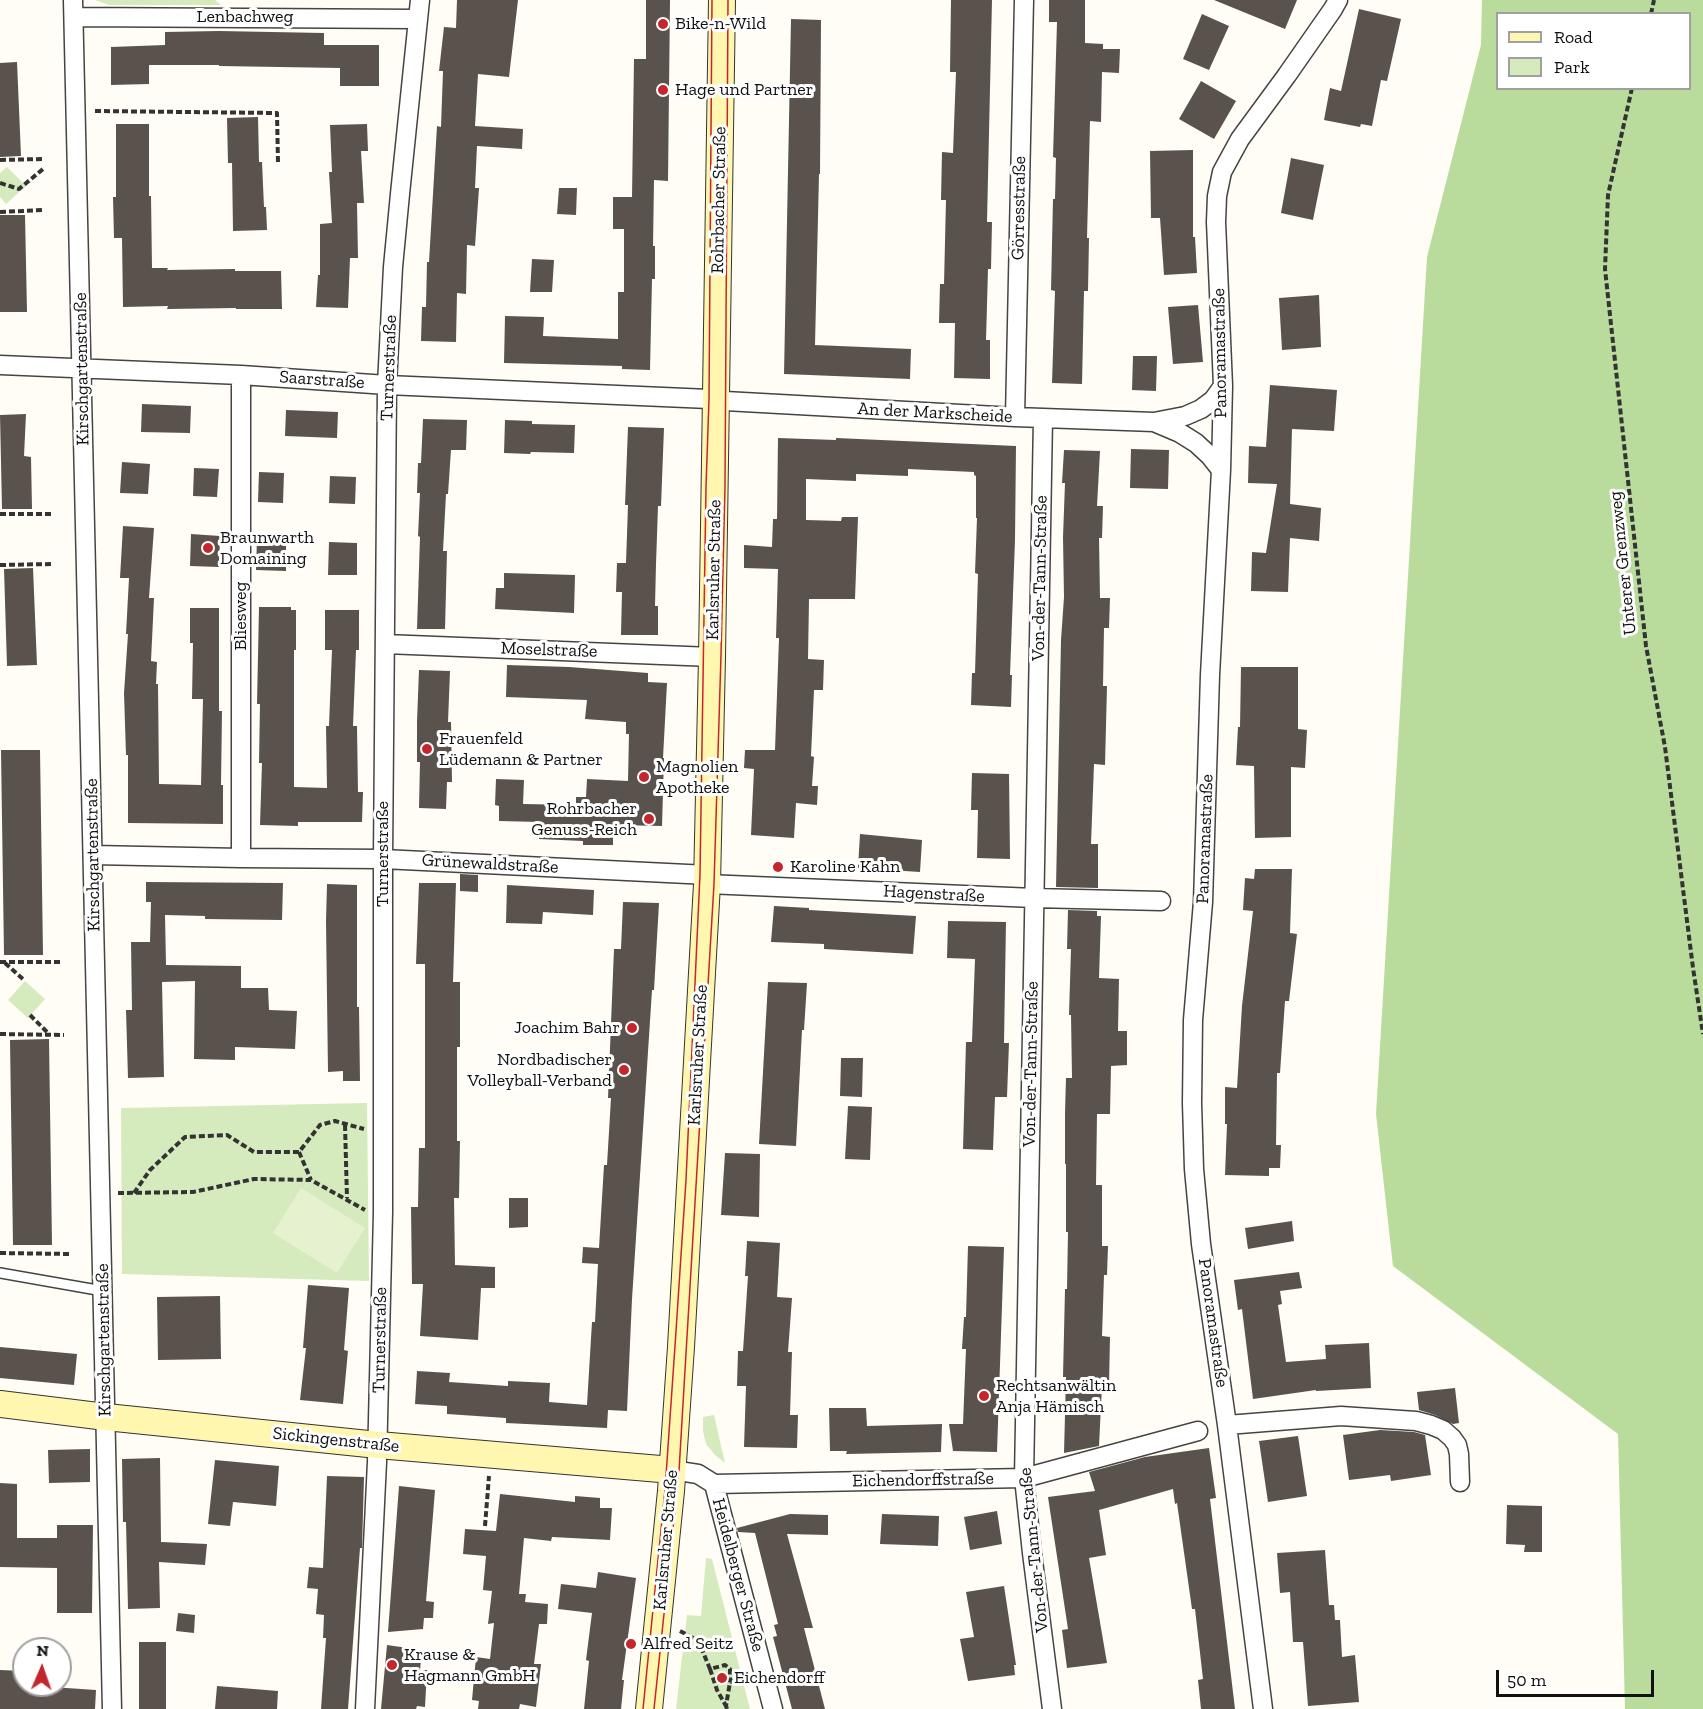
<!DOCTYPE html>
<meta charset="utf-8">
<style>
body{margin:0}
#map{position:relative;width:1703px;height:1709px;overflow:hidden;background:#fffdf5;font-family:"Zilla Slab",serif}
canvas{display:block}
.legend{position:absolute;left:1496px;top:12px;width:195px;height:78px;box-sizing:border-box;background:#fff;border:2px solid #a0a0a0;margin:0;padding:8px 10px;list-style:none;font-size:18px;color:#111}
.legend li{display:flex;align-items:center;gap:12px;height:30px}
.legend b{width:30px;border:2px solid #a0a0a0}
.north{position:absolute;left:12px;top:1637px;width:60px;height:60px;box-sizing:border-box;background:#fff;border:2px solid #a0a0a0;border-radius:50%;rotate:2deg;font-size:16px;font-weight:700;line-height:24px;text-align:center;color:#111}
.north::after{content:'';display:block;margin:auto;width:21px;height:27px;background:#c4262e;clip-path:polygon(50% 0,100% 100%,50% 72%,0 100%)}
.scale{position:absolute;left:1496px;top:1670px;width:158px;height:27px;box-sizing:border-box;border:3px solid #111;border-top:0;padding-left:8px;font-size:18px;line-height:21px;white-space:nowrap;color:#111;-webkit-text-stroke:4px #fff;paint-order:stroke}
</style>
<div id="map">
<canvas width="1703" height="1709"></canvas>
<ul class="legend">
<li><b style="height:8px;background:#fff6b0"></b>Road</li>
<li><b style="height:16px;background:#d5ebbd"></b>Park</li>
</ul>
<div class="north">N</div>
<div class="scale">50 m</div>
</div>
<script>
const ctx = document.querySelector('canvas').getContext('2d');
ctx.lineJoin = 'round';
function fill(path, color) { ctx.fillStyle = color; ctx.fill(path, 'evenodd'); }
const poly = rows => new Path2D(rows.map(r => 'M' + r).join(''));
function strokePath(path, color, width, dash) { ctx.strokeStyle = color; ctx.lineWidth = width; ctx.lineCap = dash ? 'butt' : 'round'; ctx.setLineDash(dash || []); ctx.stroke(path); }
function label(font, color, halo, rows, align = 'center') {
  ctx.font = font + ' "Zilla Slab",serif'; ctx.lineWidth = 6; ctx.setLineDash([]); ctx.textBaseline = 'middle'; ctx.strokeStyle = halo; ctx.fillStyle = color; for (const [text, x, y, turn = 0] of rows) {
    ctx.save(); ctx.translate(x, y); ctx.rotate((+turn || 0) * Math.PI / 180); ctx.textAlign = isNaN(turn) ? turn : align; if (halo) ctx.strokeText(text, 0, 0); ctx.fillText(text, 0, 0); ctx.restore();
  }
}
fill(poly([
 [95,0,215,0,221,5,109,5],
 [7,167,26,186,6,204,0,197,0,173],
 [25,981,45,999,28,1018,8,1000],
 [367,1103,369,1281,122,1274,121,1108],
 [714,1415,725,1463,715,1455,706,1444,703,1431,703,1417],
 [706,1558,712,1559,750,1709,676,1709,687,1615,701,1616]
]), '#d5ebbd');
fill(poly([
 [1482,0,1703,0,1703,1709,1625,1709,1618,1434,1393,1266,1376,1114,1427,257,1481,45],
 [1498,14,1690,14,1690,88,1498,88]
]), '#b9dc9c');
fill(poly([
 [301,1188,365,1228,337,1273,273,1233]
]), '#e6f2cf');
fill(poly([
 [457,0,518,0,509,77,478,74,475,126,523,129,522,149,477,146,475,188,479,188,475,246,467,245,466,294,457,293,456,342,421,341,422,307,426,307,427,262,429,262,437,126,441,127,443,71,439,71,444,27,456,28],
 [646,0,670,0,668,181,654,180,653,246,655,246,655,279,652,279,650,370,622,369,622,366,504,363,505,316,544,317,543,336,618,339,618,292,624,292,624,229,613,229,613,197,632,197,634,59,646,59],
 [951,0,992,0,987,222,992,222,991,269,988,269,986,340,990,340,990,379,954,378,955,323,939,323,940,284,944,284,946,200,941,200,942,152,953,153,956,72,950,72],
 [1049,0,1085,0,1085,43,1103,44,1103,49,1120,49,1119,73,1102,72,1101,122,1090,121,1087,238,1089,238,1088,291,1084,291,1082,384,1052,383,1055,291,1051,290,1053,199,1055,199,1056,158,1053,157,1057,22,1049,22],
 [1214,0,1297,0,1285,29],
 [1359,9,1401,19,1387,81,1381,80,1372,126,1361,124,1360,127,1324,120,1330,88,1341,91],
 [1202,14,1229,26,1209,70,1183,59],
 [791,19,821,20,820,174,819,174,815,345,911,349,910,379,784,374],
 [219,31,324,33,324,45,379,45,379,86,340,86,340,68,219,66,219,65,149,65,149,84,111,85,111,47,165,45,165,32],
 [17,62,21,156,0,157,0,63],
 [1201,81,1236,101,1214,139,1179,119],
 [258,117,259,162,262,162,264,207,266,207,267,230,233,231,232,163,228,163,227,118],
 [116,124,149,124,149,196,151,196,152,268,168,268,167,270,235,269,235,271,281,271,282,309,236,309,236,308,167,309,168,306,123,307,122,238,114,238,113,197,116,197],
 [367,124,368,151,361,151,364,203,357,203,358,258,350,258,348,308,316,307,318,275,320,275,320,224,332,223,329,172,332,172,330,125],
 [1193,150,1193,237,1195,237,1197,273,1164,275,1160,218,1151,218,1150,151],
 [1291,158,1324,165,1313,220,1281,213],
 [559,188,577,188,576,215,557,214],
 [0,215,25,215,27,312,0,312],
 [532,259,554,260,552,292,530,292],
 [1319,295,1321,347,1282,350,1279,298],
 [1198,305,1203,362,1173,364,1168,307],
 [1133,356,1157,356,1156,391,1132,390],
 [1270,385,1337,390,1334,431,1292,429,1290,504,1321,508,1319,541,1290,538,1288,592,1251,591,1252,552,1266,553,1277,484,1248,483,1249,446,1266,447],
 [142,404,191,406,190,433,141,432],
 [286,410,338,412,337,438,285,436],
 [26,414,24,456,31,457,32,509,2,509,0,415],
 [423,419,467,420,466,450,451,450,448,494,446,494,443,551,447,551,445,629,417,629,420,537,418,536,420,493,417,493,418,463,421,463],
 [505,420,532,421,532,424,575,425,574,453,531,452,530,454,504,453],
 [628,427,664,428,661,506,658,506,656,564,655,606,658,606,658,635,621,635,622,592,616,592,617,563,626,563,628,505,625,505],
 [778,438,836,440,836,438,1016,446,1015,540,1010,675,1012,675,1011,707,971,705,972,673,975,673,978,574,975,573,977,518,976,518,976,476,974,475,974,472,908,469,908,476,856,474,856,481,806,479,806,520,841,521,842,517,858,517,855,599,809,599,808,659,824,660,823,690,814,690,811,756,814,757,812,786,818,786,817,805,796,803,794,838,751,835,754,769,744,768,745,750,775,750,779,638,776,638,778,569,744,568,744,545,772,547,773,519,777,519],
 [1131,449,1169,450,1168,489,1130,488],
 [1064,450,1100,451,1097,506,1103,506,1102,538,1099,538,1100,598,1110,598,1109,628,1104,628,1103,686,1107,686,1105,765,1094,764,1091,844,1098,844,1098,888,1056,887,1061,640,1064,597,1063,537,1065,483,1062,483],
 [122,462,150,464,148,494,120,493],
 [194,468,219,469,217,497,193,496],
 [259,472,284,473,283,503,258,502],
 [330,476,356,477,355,504,329,503],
 [123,526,154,528,149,598,154,598,151,661,157,662,156,684,158,684,159,784,201,785,203,699,192,699,193,643,190,643,190,608,219,608,219,711,222,711,221,785,223,785,223,824,128,823,128,755,126,755,124,693,128,634,126,634,129,578,120,578],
 [191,534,220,536,219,567,190,566],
 [257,538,286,539,286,571,256,570],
 [329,542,357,543,357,575,328,575],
 [33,568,37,665,7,666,4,569],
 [504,573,575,575,574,613,495,609,496,588,504,588],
 [259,607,291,607,291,610,296,610,296,650,294,650,294,787,327,788,326,726,329,726,332,650,325,650,325,610,359,610,359,650,356,650,353,726,357,726,358,792,363,792,362,822,298,822,298,826,260,825,262,763,259,763,260,704,257,704],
 [507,665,569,667,648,673,648,682,667,683,663,758,664,758,662,826,613,825,613,845,583,845,583,841,539,839,539,822,499,821,499,806,495,805,496,779,524,780,523,804,576,805,576,797,586,797,587,779,628,781,629,734,626,734,626,722,585,719,587,700,506,697],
 [1241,667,1298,667,1298,729,1307,730,1305,768,1291,767,1291,837,1255,838,1254,766,1236,765,1238,727,1240,727],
 [419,670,450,671,448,722,451,722,452,782,447,782,446,809,419,808,420,762,417,762,417,722],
 [1,750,40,750,43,955,4,955],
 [972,773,1009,774,1010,859,977,858,978,810,971,810],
 [860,834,922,840,920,872,858,868],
 [1255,869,1292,869,1290,933,1297,934,1289,1001,1285,1001,1280,1073,1277,1073,1276,1145,1281,1145,1280,1168,1269,1168,1269,1176,1225,1175,1227,1124,1225,1124,1225,1087,1237,1088,1242,1006,1253,911,1243,910,1245,878,1254,879],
 [460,874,478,875,478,892,460,891],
 [146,882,283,883,282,920,205,919,205,916,165,915,166,965,241,966,241,988,268,988,269,1010,297,1011,295,1049,235,1047,235,1060,194,1059,195,981,162,982,164,1077,128,1078,126,1010,132,1010,131,942,150,942,151,902,146,902],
 [419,883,456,883,453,982,460,982,460,1047,457,1047,457,1141,460,1141,459,1198,454,1198,455,1265,495,1267,495,1288,481,1288,478,1340,420,1336,423,1284,412,1284,411,1207,418,1207,419,1148,425,1148,425,964,416,964],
 [327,884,357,885,357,1007,359,1007,360,1081,343,1081,343,1071,328,1072,326,921],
 [507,885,594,890,593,915,543,912,542,924,506,923],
 [623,902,659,903,654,990,652,990,632,1299,627,1411,608,1410,607,1428,506,1423,506,1418,447,1414,447,1406,415,1404,417,1371,450,1373,449,1382,508,1386,508,1381,550,1383,549,1402,587,1405,592,1322,595,1322,598,1264,582,1263,583,1247,599,1248,604,1165,607,1165,611,1098,608,1098,614,949,621,949],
 [774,906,809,908,809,910,916,916,913,954,824,949,824,944,771,942],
 [1068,910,1097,911,1097,916,1101,916,1099,978,1119,979,1118,1031,1127,1031,1127,1065,1111,1066,1110,1114,1097,1114,1096,1185,1102,1185,1102,1246,1108,1246,1107,1275,1104,1275,1102,1336,1110,1337,1109,1385,1102,1385,1099,1446,1064,1453,1066,1377,1063,1377,1065,1289,1067,1289,1068,1232,1066,1232,1066,1164,1065,1164,1065,1113,1066,1078,1072,1078,1071,1015,1069,1015,1071,949,1067,949],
 [948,921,1006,922,1004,1043,1009,1043,1007,1097,995,1097,993,1150,963,1149,966,1042,972,1042,975,959,947,958],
 [768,982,807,983,804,1030,802,1030,796,1146,759,1144],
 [49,1039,52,1245,13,1245,10,1040],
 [841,1058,863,1058,862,1097,840,1096],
 [848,1106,872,1107,870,1160,845,1159],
 [725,1153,760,1154,759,1217,721,1215],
 [509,1198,528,1198,528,1227,509,1228],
 [1292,1221,1294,1241,1248,1249,1245,1228],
 [747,1241,780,1243,777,1297,792,1298,788,1352,792,1352,790,1415,798,1415,797,1448,744,1447,746,1386,737,1386,738,1351,743,1351,748,1276,745,1276],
 [968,1246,1004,1247,997,1452,953,1451,949,1424,963,1424,966,1349,962,1349,964,1317,966,1317],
 [1299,1272,1302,1288,1280,1291,1282,1304,1278,1305,1286,1362,1326,1359,1325,1345,1369,1343,1371,1388,1316,1391,1316,1390,1253,1399,1242,1309,1238,1310,1234,1280],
 [308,1285,349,1288,344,1350,348,1351,343,1404,300,1400,306,1348,303,1348],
 [220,1296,221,1359,158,1360,157,1297],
 [0,1347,77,1354,74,1385,0,1378],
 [1455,1388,1459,1423,1453,1424,1435,1415,1419,1410,1417,1392],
 [829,1408,866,1408,867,1426,942,1424,941,1452,846,1454,847,1451,830,1451],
 [1380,1430,1414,1432,1425,1435,1431,1475,1391,1481,1390,1475,1349,1480,1343,1435],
 [1298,1436,1307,1496,1268,1502,1259,1441],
 [1209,1448,1216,1498,1210,1499,1235,1709,1201,1709,1198,1680,1203,1679,1195,1609,1192,1609,1177,1503,1175,1504,1173,1489,1099,1510,1106,1555,1089,1558,1107,1663,1067,1668,1062,1630,1068,1629,1048,1497,1095,1491,1089,1472,1145,1457],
 [90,1449,90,1482,49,1483,48,1450],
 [160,1458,161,1542,207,1544,205,1565,159,1562,160,1608,128,1609,126,1522,123,1522,122,1459],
 [215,1460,279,1466,276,1506,233,1502,230,1526,208,1524],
 [327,1476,364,1477,362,1548,360,1548,348,1709,321,1709,326,1638,323,1638,324,1615,316,1614,318,1589,307,1588,309,1567,323,1568],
 [0,1483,17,1484,17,1538,57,1538,57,1525,93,1525,92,1613,57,1613,57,1568,0,1567],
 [399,1486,435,1490,426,1601,434,1602,433,1618,424,1618,423,1629,388,1632],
 [500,1494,575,1502,575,1496,600,1498,600,1508,612,1508,610,1540,552,1537,551,1541,524,1538,519,1594,526,1594,525,1602,548,1604,547,1624,539,1624,534,1664,541,1664,536,1707,520,1704,519,1709,478,1709,479,1701,472,1700,476,1657,490,1659,494,1623,488,1624,492,1591,483,1590,486,1556,463,1554,465,1529,496,1531],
 [1507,1505,1542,1506,1542,1552,1524,1552,1525,1545,1506,1544],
 [997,1511,1002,1544,970,1550,964,1517],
 [790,1514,828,1515,828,1535,787,1534,813,1628,804,1628,825,1709,792,1709,773,1637,777,1636,774,1625,778,1624,755,1533,738,1532,737,1528],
 [882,1514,939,1516,938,1546,880,1544],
 [1325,1550,1329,1605,1334,1605,1335,1620,1340,1620,1342,1657,1355,1655,1359,1702,1308,1706,1303,1642,1293,1642,1290,1592,1280,1593,1277,1553],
 [598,1572,636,1578,622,1680,624,1680,621,1709,584,1709,589,1661,586,1660,592,1613,558,1609,561,1584,596,1588],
 [1004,1586,1016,1665,1014,1665,1015,1675,968,1681,960,1639,974,1637,966,1592],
 [178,1613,195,1615,194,1633,176,1631],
 [139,1642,166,1642,166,1709,139,1709],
 [387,1645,422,1650,420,1670,427,1670,425,1707,417,1706,416,1709,381,1709],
 [0,1670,23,1671,22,1685,96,1690,95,1709,0,1709],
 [217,1686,278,1691,277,1709,215,1709]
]), '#5a524d');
const lane = poly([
 [0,1273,103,1291]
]);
const street = poly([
 [73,0,112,1709],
 [74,17,417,19],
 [0,365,241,375,387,385,709,399,725,401,1015,417,1154,422,1185,416,1201,409,1213,400,1223,386],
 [1015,417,1024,0],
 [1043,418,1024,1478,1032,1553,1052,1709],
 [1154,422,1180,433,1196,443,1210,456,1221,470],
 [385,644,712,657],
 [93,855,241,858,383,859,708,875],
 [241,858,241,375],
 [707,884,1034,898,1161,901],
 [1227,1425,1341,1416,1416,1421,1431,1425,1443,1430,1452,1438,1457,1445,1459,1454,1460,1482],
 [672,1470,698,1474,714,1484,773,1709],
 [714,1484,1024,1478,1198,1431],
 [365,1709,377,1462,383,1212,383,859,387,385,393,267,400,194,420,0],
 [1263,1709,1227,1425,1201,1244,1194,1169,1192,1103,1193,1020,1203,902,1210,675,1221,470,1223,386,1216,222,1217,196,1222,172,1240,139,1287,75,1333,9,1338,0]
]);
const secondary = poly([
 [0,1404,106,1417,378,1445,672,1470],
 [649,1709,671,1491,681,1347,707,884,712,657,722,0]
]);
strokePath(lane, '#444', 12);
strokePath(street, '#444', 21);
strokePath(secondary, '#333', 28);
strokePath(poly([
 [1651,14,1654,0],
 [1632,88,1608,195,1605,269,1646,646,1665,747,1693,968,1703,1034],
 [95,111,277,113,278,162],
 [0,160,43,159],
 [0,183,19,189,43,169],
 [0,212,44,210],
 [0,514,51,514],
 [0,565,52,564],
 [0,962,62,962],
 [5,963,25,981],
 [30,1015,48,1033],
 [0,1034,64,1035],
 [345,1125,347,1198],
 [299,1152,311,1180],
 [118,1193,193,1192,254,1179,311,1180,365,1210],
 [134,1193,150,1170,185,1137,227,1135,254,1152,299,1152,320,1125,335,1121,364,1129],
 [0,1253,70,1254],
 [485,1526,489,1476],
 [680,1631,695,1639,703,1652,710,1669,725,1665,730,1669,730,1682],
 [710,1669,717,1690,726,1706],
 [727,1709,726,1706,730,1682,747,1678]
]), '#333', 4, [6, 3]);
strokePath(lane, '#fff', 9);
strokePath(street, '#fff', 18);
strokePath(secondary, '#fff6b0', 26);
strokePath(poly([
 [643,1709,665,1490,675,1346,686,1180,700,874,706,487,709,399,712,0],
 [654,1709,679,1471,714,884,721,655,725,486,728,0]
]), '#c4262e', 1.5);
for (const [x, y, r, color] of [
 [663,24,6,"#c4262e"],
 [663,90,6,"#c4262e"],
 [208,548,6,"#c4262e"],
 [427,749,6,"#c4262e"],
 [644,777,6,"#c4262e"],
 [649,819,6,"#c4262e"],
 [778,867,6,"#c4262e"],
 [632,1028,6,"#c4262e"],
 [624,1070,6,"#c4262e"],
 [984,1396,6,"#c4262e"],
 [631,1644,6,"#c4262e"],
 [392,1665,6,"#c4262e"],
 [722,1678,6,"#c4262e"]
]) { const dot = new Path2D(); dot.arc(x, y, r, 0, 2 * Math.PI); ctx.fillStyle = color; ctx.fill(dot); strokePath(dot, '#fff', 2); }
label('18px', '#111', '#fff', [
 ["Lenbachweg",245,17],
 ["Rohrbacher Straße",719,200,-89],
 ["Görresstraße",1019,208,-89],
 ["Panoramastraße",1220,353,-91],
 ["Turnerstraße",389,368,-88],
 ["Kirschgartenstraße",82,369,-91],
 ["Saarstraße",322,380,4],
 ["An der Markscheide",935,413,3],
 ["Unterer Grenzweg",1623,563,-96],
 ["Karlsruher Straße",714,570,-89],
 ["Von-der-Tann-Straße",1040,578,-89],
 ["Bliesweg",241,616,-90],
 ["Moselstraße",549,650,2],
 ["Panoramastraße",1205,839,-88],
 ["Turnerstraße",383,854,-90],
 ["Kirschgartenstraße",93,855,-91],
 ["Grünewaldstraße",490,864,3],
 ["Hagenstraße",934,894,3],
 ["Karlsruher Straße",698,1055,-87],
 ["Von-der-Tann-Straße",1031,1064,-89],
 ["Panoramastraße",1213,1323,82],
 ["Kirschgartenstraße",104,1340,-91],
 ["Turnerstraße",380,1340,-89],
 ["Sickingenstraße",336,1440,6],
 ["Eichendorffstraße",923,1480,-1],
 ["Karlsruher Straße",666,1540,-85],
 ["Von-der-Tann-Straße",1034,1550,-96],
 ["Heidelberger Straße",738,1575,75]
]);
label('18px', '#111', '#fff', [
 ["Bike-n-Wild",675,24],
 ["Hage und Partner",675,90],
 ["Braunwarth",220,538],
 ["Domaining",220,559],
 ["Frauenfeld",439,739],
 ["Lüdemann & Partner",439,760],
 ["Magnolien",656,767],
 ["Apotheke",656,788],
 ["Rohrbacher",637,809,"right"],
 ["Genuss-Reich",637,830,"right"],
 ["Karoline Kahn",790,867],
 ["Joachim Bahr",620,1028,"right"],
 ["Nordbadischer",612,1060,"right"],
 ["Volleyball-Verband",612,1081,"right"],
 ["Rechtsanwältin",996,1386],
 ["Anja Hämisch",996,1407],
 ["Alfred Seitz",643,1644],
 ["Krause &",404,1655],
 ["Hagmann GmbH",404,1676],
 ["Eichendorff",734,1678]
], 'left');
</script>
